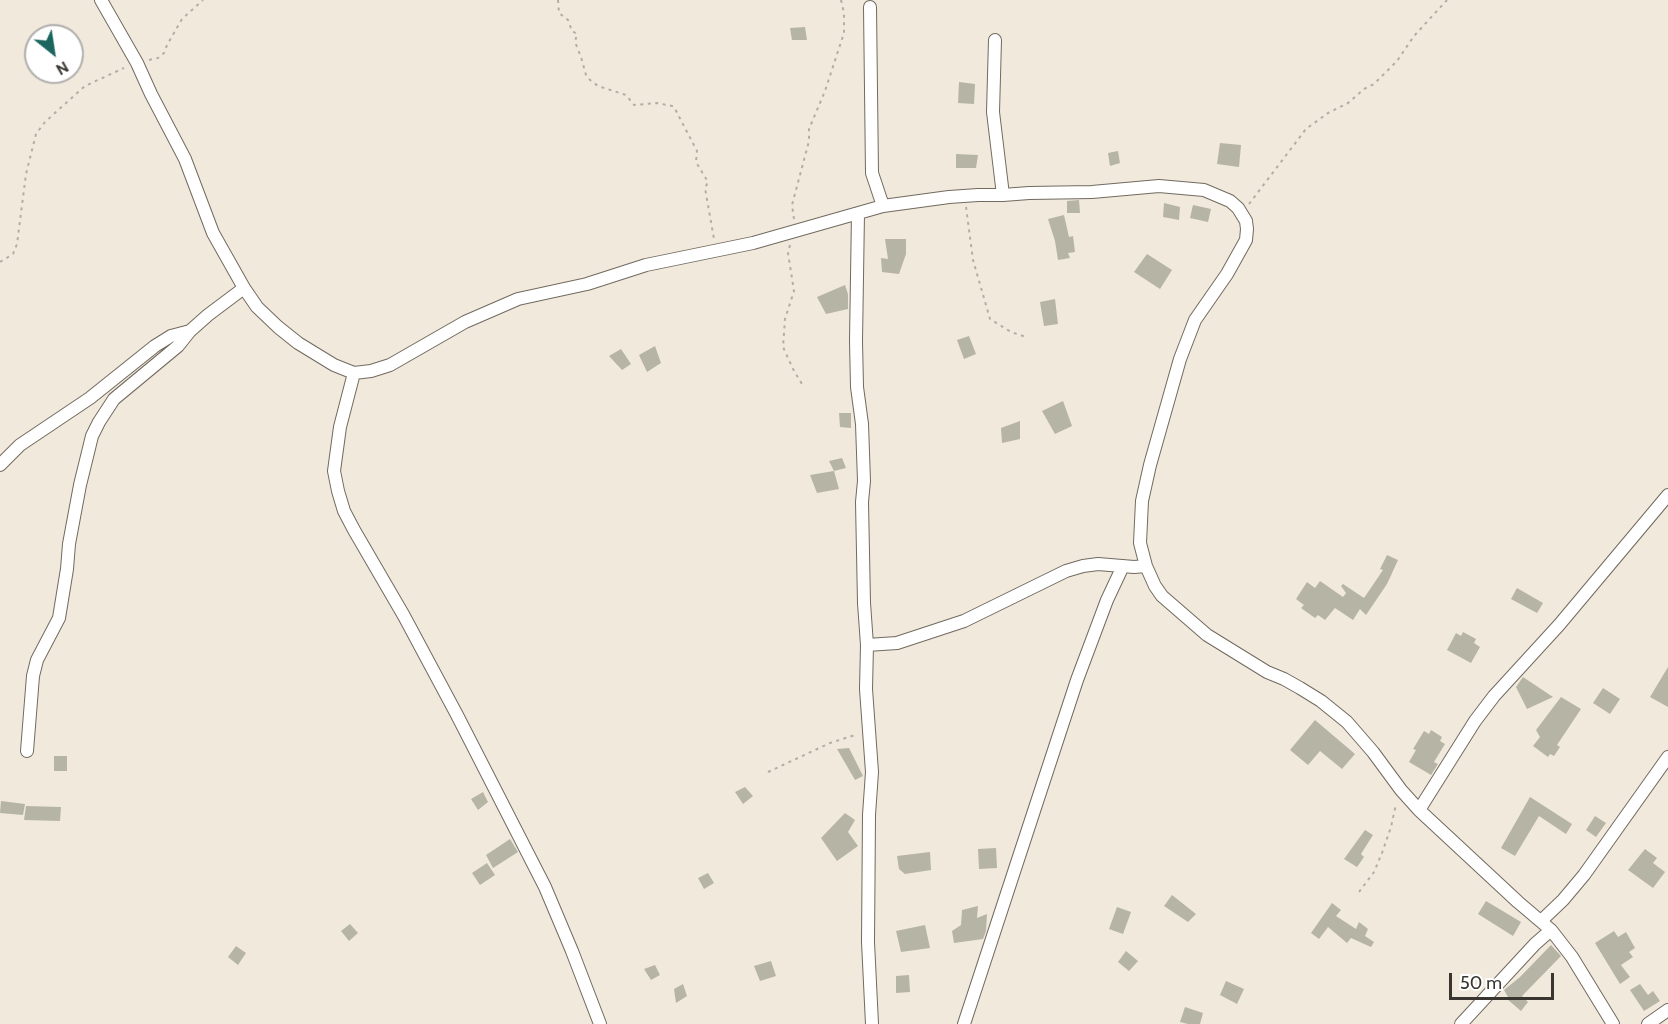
<!DOCTYPE html>
<style>
body{margin:0}
#map{position:relative;width:1668px;height:1024px;overflow:hidden;background:#f1e9dc;font-family:Cabin,sans-serif}
canvas{display:block}
.north{position:absolute;left:24px;top:24px;width:60px;height:60px;box-sizing:border-box;background:#fff;border:2px solid #b0afad;border-radius:50%;rotate:150deg;font-size:16px;font-weight:700;line-height:24px;text-align:center;color:#393631}
.north::after{content:'';display:block;margin:auto;width:21px;height:27px;background:#1a665e;clip-path:polygon(50% 0,100% 100%,50% 72%,0 100%)}
.scale{position:absolute;left:1449px;top:973px;width:105px;height:27px;box-sizing:border-box;border:3px solid #393631;border-top:0;padding-left:8px;font-size:18px;line-height:21px;white-space:nowrap;color:#393631;-webkit-text-stroke:4px #fff;paint-order:stroke}
</style>
<div id="map">
<canvas width="1668" height="1024"></canvas>
<div class="north">N</div>
<div class="scale">50 m</div>
</div>
<script>
const ctx = document.querySelector('canvas').getContext('2d');
ctx.lineJoin = 'round';
function fill(path, color) { ctx.fillStyle = color; ctx.fill(path, 'evenodd'); }
const poly = rows => new Path2D(rows.map(r => 'M' + r).join(''));
function strokePath(path, color, width, dash) { ctx.strokeStyle = color; ctx.lineWidth = width; ctx.lineCap = dash ? 'butt' : 'round'; ctx.setLineDash(dash || []); ctx.stroke(path); }
fill(poly([
 [805,27,807,40,792,40,790,28],
 [959,82,975,84,974,104,958,103],
 [1220,143,1241,145,1239,167,1217,164],
 [1118,151,1120,163,1110,166,1108,153],
 [956,154,978,155,976,168,956,168],
 [1079,200,1080,213,1067,213,1067,201],
 [1164,203,1180,207,1179,220,1163,217],
 [1193,205,1211,209,1208,222,1190,218],
 [1064,215,1069,237,1073,236,1075,252,1068,253,1070,258,1058,260,1055,241,1048,219],
 [885,239,906,239,906,254,899,274,882,272,881,258,888,259],
 [1147,254,1172,270,1160,289,1134,272],
 [845,285,848,294,848,309,826,314,817,297],
 [1055,299,1058,324,1044,326,1040,302],
 [969,336,976,354,964,359,957,340],
 [655,346,661,363,647,372,639,355],
 [621,349,631,364,622,370,609,356],
 [1063,401,1072,426,1055,434,1042,411],
 [839,413,851,413,851,428,840,427],
 [1020,421,1020,439,1002,443,1001,428],
 [842,458,846,468,834,471,829,461],
 [834,471,839,489,817,493,810,475],
 [1387,555,1398,560,1387,584,1366,615,1360,609,1353,620,1335,608,1325,620,1318,615,1315,618,1301,608,1304,605,1296,599,1307,582,1315,588,1320,581,1343,597,1346,593,1341,586,1343,584,1364,598,1383,570,1380,569],
 [1517,588,1543,603,1537,613,1511,599],
 [1463,632,1476,639,1474,643,1480,647,1471,663,1447,650,1456,633,1461,636],
 [1668,667,1668,707,1650,697],
 [1523,677,1553,697,1527,709,1516,687],
 [1603,688,1620,699,1610,714,1593,703],
 [1561,697,1581,709,1557,745,1560,747,1554,756,1550,754,1548,757,1533,746,1540,737,1536,730],
 [1315,720,1355,754,1342,769,1320,751,1308,765,1290,750],
 [1431,730,1442,737,1440,741,1445,744,1434,762,1438,764,1431,775,1409,762,1416,750,1413,749,1424,731,1429,734],
 [849,748,863,776,855,780,837,749],
 [54,756,67,756,67,771,54,771],
 [745,787,753,796,743,804,735,792],
 [483,792,488,802,478,810,471,799],
 [1530,797,1572,824,1566,834,1539,816,1515,856,1501,848],
 [1,801,25,804,23,815,0,813],
 [26,806,61,807,60,821,24,820],
 [845,813,855,820,848,832,858,846,837,861,821,838],
 [1595,816,1606,823,1596,837,1586,830],
 [1365,830,1373,835,1361,854,1364,857,1357,867,1344,859],
 [510,839,518,852,493,868,486,855],
 [996,848,997,868,979,869,978,849],
 [1645,849,1657,858,1653,863,1665,872,1653,888,1628,870],
 [930,852,931,870,905,874,899,869,897,856],
 [487,863,495,875,480,885,472,873],
 [708,873,714,883,704,889,698,878],
 [1172,895,1196,914,1188,922,1164,906],
 [1486,901,1521,922,1513,936,1478,914],
 [1332,903,1341,910,1336,916,1356,929,1359,922,1368,929,1365,936,1374,942,1371,947,1351,938,1347,943,1328,927,1319,939,1311,933],
 [978,906,977,918,987,914,986,931,983,939,954,943,952,931,961,925,962,910],
 [1117,907,1131,912,1123,934,1109,929],
 [350,924,358,933,349,941,341,931],
 [925,925,930,948,901,952,896,931],
 [1614,931,1618,937,1626,932,1635,948,1629,952,1633,957,1621,965,1630,977,1620,984,1595,943],
 [1551,945,1561,956,1522,996,1528,1002,1521,1011,1507,999,1508,997,1504,990,1520,977],
 [236,946,246,953,238,965,228,957],
 [1126,951,1138,961,1129,971,1118,962],
 [771,961,776,976,760,981,754,966],
 [655,965,660,975,651,980,644,969],
 [909,975,910,992,896,993,896,976],
 [1226,981,1244,989,1237,1004,1220,995],
 [683,984,687,996,676,1003,674,989],
 [1640,984,1648,995,1653,991,1660,1001,1644,1011,1630,990],
 [1185,1007,1203,1013,1200,1024,1188,1024,1180,1022]
]), '#b5b4a5');
const minor = poly([
 [101,0,137,63,151,94,185,159,213,233,244,288,257,307,278,327,298,343,334,365,354,373,371,371,390,365,465,322,518,299,587,284,646,265,753,243,883,206,949,197,978,195,1003,195,1029,193,1092,192,1159,186,1204,190,1230,201,1238,208,1246,221,1247,229,1246,240,1227,274,1195,320,1180,359,1150,465,1142,501,1140,543,1146,566,1155,586,1162,596,1207,635,1267,672,1284,679,1300,688,1321,701,1347,722,1373,752,1401,790,1419,810,1518,902,1551,930,1572,957,1613,1024],
 [870,7,872,173,883,206],
 [995,40,993,112,1003,195],
 [858,213,856,341,857,387,862,424,864,481,862,502,864,603,867,645,866,689,872,772,869,815,868,942,872,1024],
 [354,373,340,427,334,471,338,491,344,511,354,530,404,616,457,715,545,887,572,951,600,1024],
 [0,465,20,445,90,398,155,346,171,336,190,331],
 [867,645,897,643,964,621,1066,571,1083,566,1098,564,1134,567,1146,566],
 [27,751,33,676,37,660,59,618,67,569,69,544,80,485,92,436,99,422,114,399,178,346,190,331,208,315,244,288],
 [1419,810,1475,721,1494,696,1559,625,1668,495],
 [1541,921,1563,900,1584,875,1668,757],
 [964,1024,1077,680,1107,600,1123,566],
 [1461,1024,1535,944,1551,930],
 [1648,1024,1668,1010]
]);
strokePath(minor, '#716a5f', 14);
strokePath(poly([
 [558,0,559,13,568,20,572,31,577,34,575,42,581,57,586,75,590,80,598,86,626,95,634,105,657,103,672,106,674,107,697,151,696,162,708,182,705,188,714,239],
 [149,60,158,58,164,53,167,45,182,19,203,0],
 [1249,204,1306,129,1328,113,1348,103,1364,89,1374,84,1397,61,1414,36,1447,0],
 [966,207,973,260,990,319,1011,332,1026,337],
 [794,219,792,205,809,141,809,129,825,91,844,33,844,13,841,0],
 [790,245,788,253,794,291,785,319,783,347,794,371,802,384],
 [0,262,13,254,17,244,26,174,36,134,45,122,85,86,124,68],
 [768,772,830,743,855,735],
 [1359,892,1374,872,1382,853,1391,827,1396,804]
]), '#b4ada3', 2, [3, 4.5]);
strokePath(minor, '#fff', 12);
</script>
